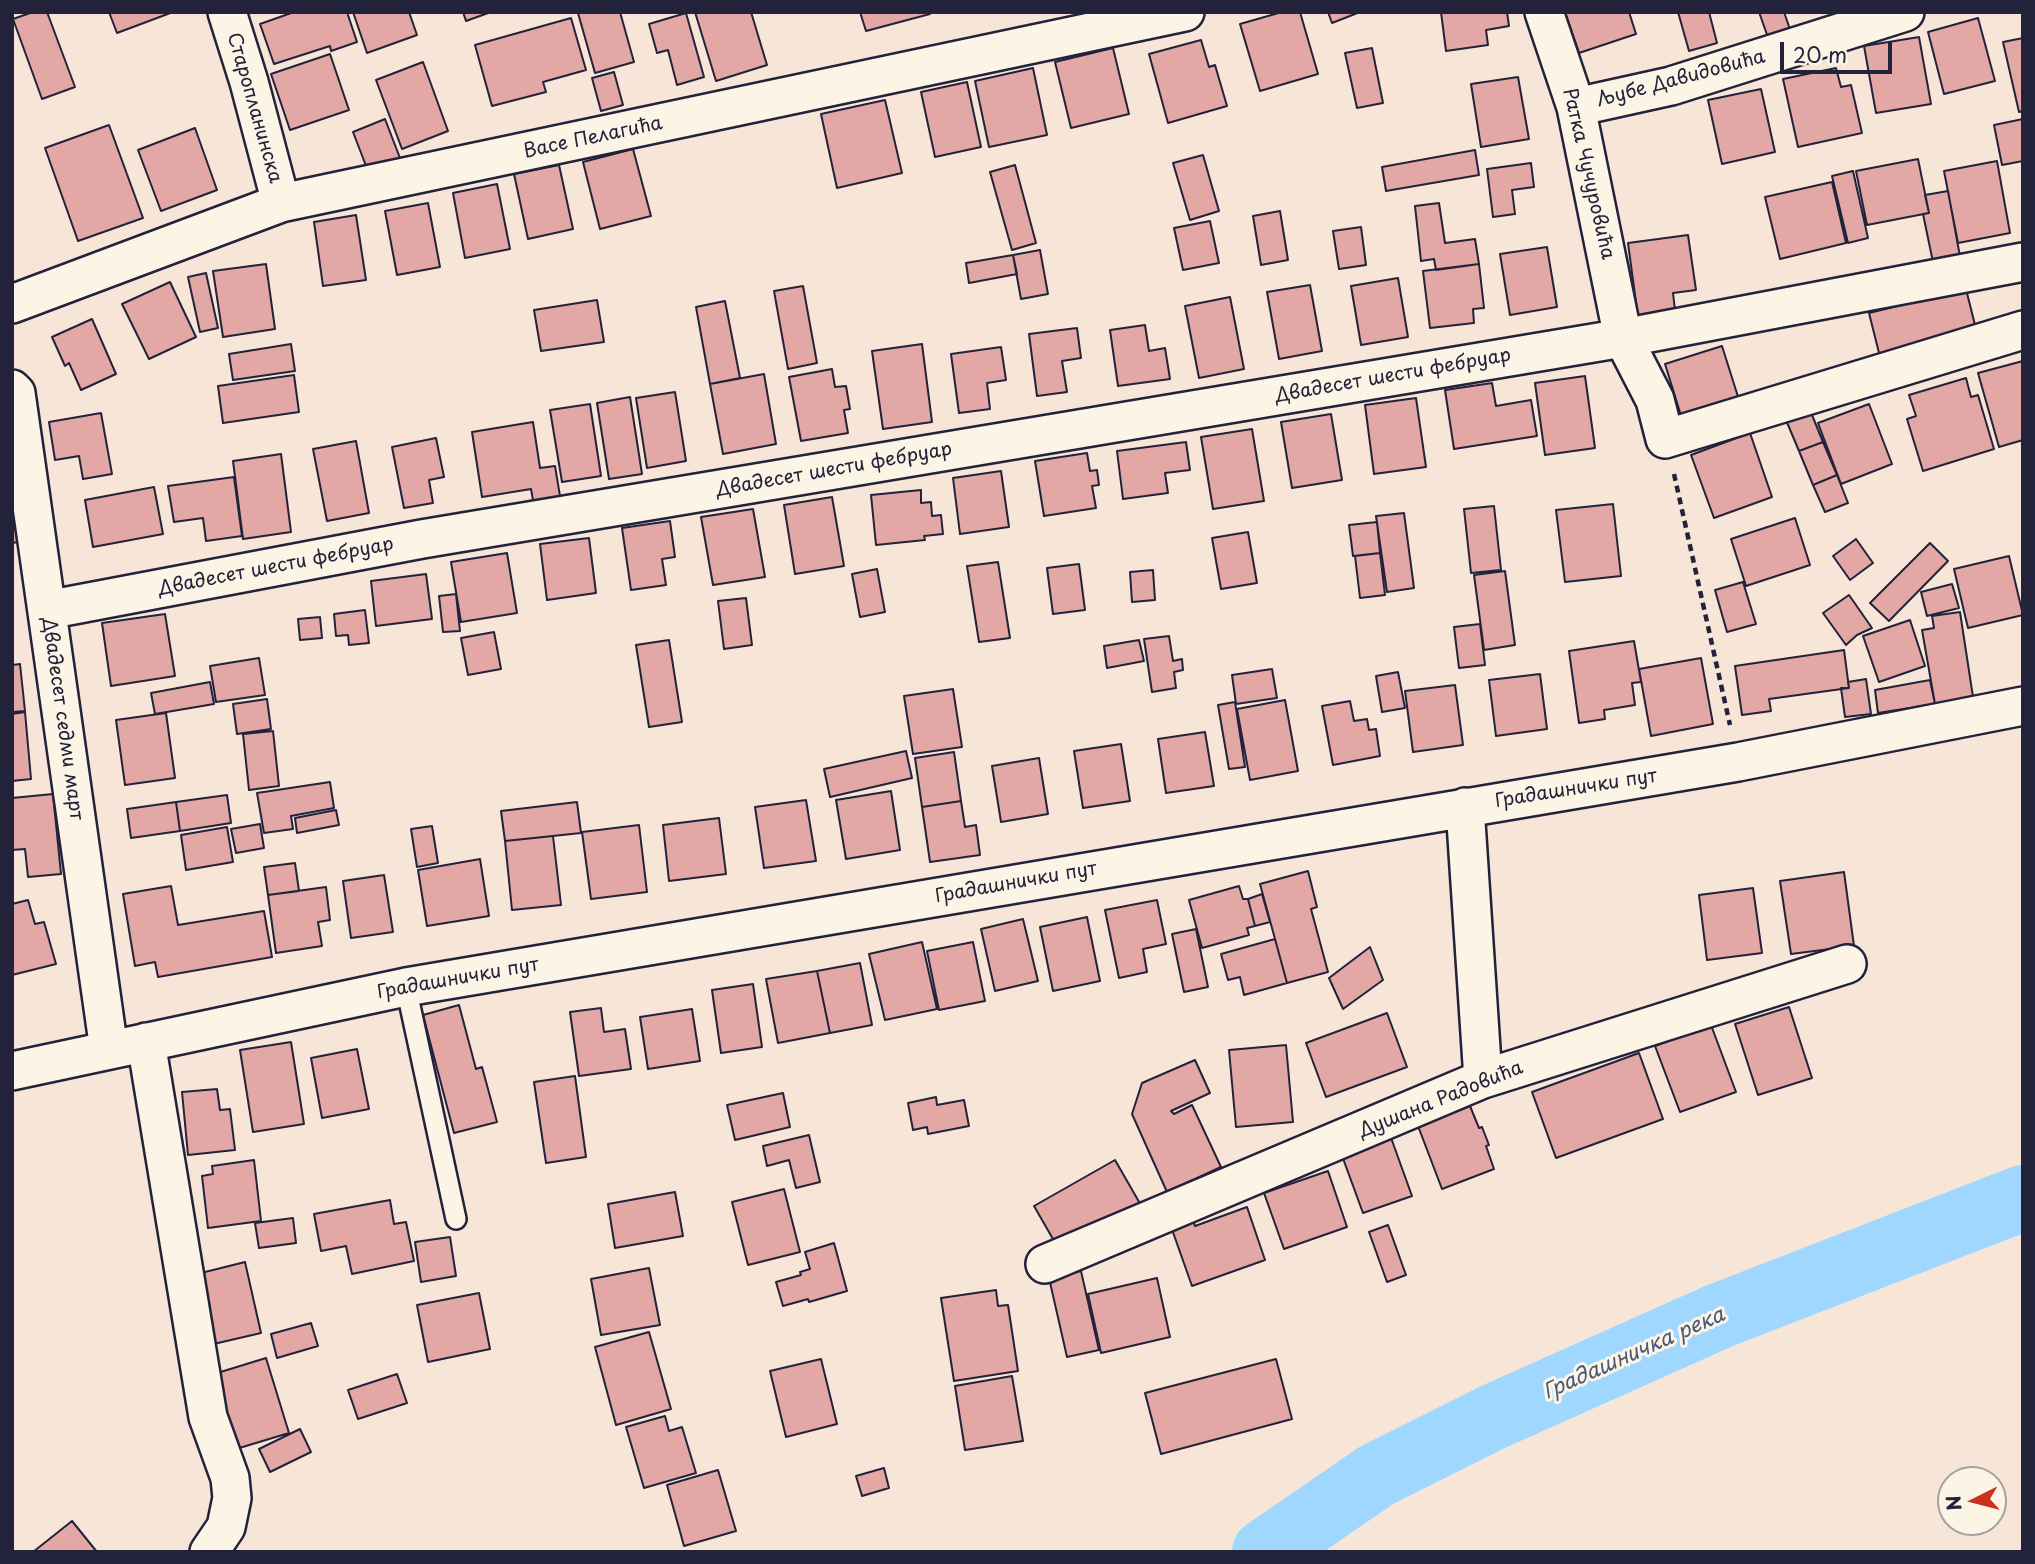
<!DOCTYPE html>
<meta charset="utf-8">
<style>
body{margin:0}
#map{position:relative;width:2035px;height:1564px;overflow:hidden;background:#f7e6d8;font-family:"Playpen Sans",sans-serif}
canvas{display:block}
.frame{position:absolute;inset:0;border:14px solid #22223b;pointer-events:none}
.north{position:absolute;left:1937px;top:1466px;width:70px;height:70px;box-sizing:border-box;background:#fcf5e5;border:2px solid #a5a1a1;border-radius:50%;rotate:264deg;font-size:19px;font-weight:700;line-height:28px;text-align:center;color:#22223b}
.north::after{content:'';display:block;margin:auto;width:24px;height:32px;background:#c8321e;clip-path:polygon(50% 0,100% 100%,50% 72%,0 100%)}
.scale{position:absolute;left:1780px;top:42px;width:112px;height:32px;box-sizing:border-box;border:4px solid #22223b;border-top:0;padding-left:9px;font-size:21px;line-height:24px;white-space:nowrap;color:#22223b;-webkit-text-stroke:5px #fcf5e5;paint-order:stroke}
</style>
<div id="map">
<canvas width="2035" height="1564"></canvas>
<div class="frame"></div>
<div class="north">N</div>
<div class="scale">20 m</div>
</div>
<script>
const ctx = document.querySelector('canvas').getContext('2d');
ctx.lineJoin = 'round';
const poly = rows => new Path2D(rows.map(r => 'M' + r).join(''));
function strokePath(path, color, width, dash) { ctx.strokeStyle = color; ctx.lineWidth = width; ctx.lineCap = dash ? 'butt' : 'round'; ctx.setLineDash(dash || []); ctx.stroke(path); }
function fill(path, color) { ctx.fillStyle = color; ctx.fill(path, 'evenodd'); }
function label(font, color, halo, rows, align = 'center') {
  ctx.font = font + ' "Playpen Sans",sans-serif'; ctx.lineWidth = 6; ctx.setLineDash([]); ctx.textBaseline = 'middle'; ctx.strokeStyle = halo; ctx.fillStyle = color; for (const [text, x, y, turn = 0] of rows) {
    ctx.save(); ctx.translate(x, y); ctx.rotate((+turn || 0) * Math.PI / 180); ctx.textAlign = isNaN(turn) ? turn : align; if (halo) ctx.strokeText(text, 0, 0); ctx.fillText(text, 0, 0); ctx.restore();
  }
}
strokePath(poly([
 [1265,1552,1377,1475,1493,1417,1719,1316,2023,1198]
]), '#9fd7ff', 66);
const building = poly([
 [33,12,47,12,75,87,42,99,13,19,33,12],
 [109,12,173,12,117,33,109,12],
 [294,12,347,12,357,42,331,51,330,46,274,64,260,24,294,12],
 [353,12,409,12,417,35,367,53,353,12],
 [463,12,491,12,466,21,463,12],
 [581,12,620,12,634,62,595,73,578,13,581,12],
 [695,12,751,12,767,65,716,81,695,12],
 [860,12,930,12,930,14,866,31,860,12],
 [1282,12,1300,12,1318,74,1260,91,1240,24,1282,12],
 [1328,12,1360,12,1332,23,1328,12],
 [1441,12,1507,12,1509,26,1486,30,1488,45,1446,51,1441,12],
 [1565,12,1629,12,1636,34,1579,53,1565,12],
 [1678,12,1709,12,1717,43,1689,51,1678,12],
 [1759,12,1784,12,1793,38,1771,46,1759,12],
 [686,13,704,77,677,85,668,50,657,53,649,24,686,13],
 [571,18,586,70,543,82,546,92,492,106,475,45,571,18],
 [1978,18,1995,81,1944,94,1928,32,1978,18],
 [1919,37,1931,104,1876,113,1864,46,1919,37],
 [2023,38,2023,111,2019,112,2003,42,2023,38],
 [1201,40,1209,67,1215,65,1227,106,1168,123,1149,54,1201,40],
 [1113,48,1129,114,1071,128,1055,62,1113,48],
 [1372,48,1383,103,1357,108,1345,53,1372,48],
 [330,54,349,110,290,130,271,74,330,54],
 [423,62,448,131,402,149,376,80,423,62],
 [1033,68,1047,135,989,147,975,81,1033,68],
 [1836,68,1841,87,1851,85,1862,133,1798,147,1783,79,1836,68],
 [614,72,623,105,601,111,592,78,614,72],
 [1518,77,1529,139,1481,147,1471,84,1518,77],
 [967,82,981,147,935,157,921,92,967,82],
 [1761,89,1775,152,1722,164,1708,100,1761,89],
 [885,100,902,173,837,188,821,114,885,100],
 [385,119,400,158,368,171,353,132,385,119],
 [2023,119,2023,161,2002,165,1994,125,2023,119],
 [109,125,143,218,78,241,45,148,109,125],
 [195,128,217,190,161,211,138,150,195,128],
 [633,149,651,216,600,229,583,162,633,149],
 [1475,150,1479,175,1386,191,1382,167,1475,150],
 [1203,155,1219,211,1190,220,1173,163,1203,155],
 [1918,159,1929,213,1867,225,1856,171,1918,159],
 [1997,161,2010,233,1958,243,1944,171,1997,161],
 [1531,163,1534,187,1512,190,1515,214,1493,217,1487,169,1531,163],
 [559,165,573,229,528,239,514,174,559,165],
 [1015,165,1036,243,1012,250,990,172,1015,165],
 [1853,171,1868,238,1848,243,1832,176,1853,171],
 [1832,182,1846,243,1780,259,1765,197,1832,182],
 [497,184,510,249,465,258,453,193,497,184],
 [1948,191,1961,262,1934,267,1923,214,1929,213,1925,195,1948,191],
 [428,203,440,267,397,275,385,211,428,203],
 [1439,203,1445,243,1475,239,1479,264,1436,270,1434,259,1421,261,1415,206,1439,203],
 [1280,211,1288,260,1261,265,1253,216,1280,211],
 [356,215,366,280,323,286,314,222,356,215],
 [1210,221,1219,263,1183,270,1174,228,1210,221],
 [1361,227,1366,265,1339,269,1333,231,1361,227],
 [1688,235,1696,290,1673,293,1676,319,1639,325,1628,243,1688,235],
 [1547,247,1557,307,1510,315,1500,254,1547,247],
 [1040,250,1048,294,1021,299,1013,255,1040,250],
 [1013,255,1017,274,969,283,966,263,1013,255],
 [266,264,275,329,223,337,213,271,266,264],
 [1479,264,1484,308,1473,309,1474,323,1430,328,1423,271,1479,264],
 [206,273,218,328,200,332,188,277,206,273],
 [1398,278,1408,337,1361,345,1351,286,1398,278],
 [170,282,196,337,149,359,122,304,170,282],
 [1310,285,1322,351,1279,359,1267,292,1310,285],
 [803,286,817,363,788,369,774,291,803,286],
 [1966,289,1978,337,1881,361,1869,313,1966,289],
 [1230,297,1244,369,1199,378,1185,306,1230,297],
 [597,300,604,342,541,351,534,310,597,300],
 [725,301,740,378,710,384,696,307,725,301],
 [92,319,116,374,81,390,69,363,65,366,52,337,92,319],
 [1145,325,1149,351,1165,348,1170,379,1118,386,1110,330,1145,325],
 [1077,328,1081,358,1062,361,1067,392,1037,396,1029,334,1077,328],
 [291,344,295,371,233,380,229,354,291,344],
 [922,344,932,422,883,429,872,351,922,344],
 [1722,346,1740,403,1683,422,1665,364,1722,346],
 [1001,347,1006,380,987,383,990,409,959,413,951,354,1001,347],
 [2023,361,2023,440,1999,447,1978,373,2023,361],
 [832,369,835,387,846,386,850,409,844,410,848,433,801,441,789,377,832,369],
 [764,374,776,444,723,454,710,384,764,374],
 [294,375,299,412,223,423,218,386,294,375],
 [1585,376,1595,448,1545,455,1535,383,1585,376],
 [1966,378,1971,397,1978,395,1994,449,1923,471,1907,419,1916,416,1909,395,1966,378],
 [1492,383,1496,406,1531,400,1537,436,1454,449,1445,390,1492,383],
 [675,392,686,461,647,468,636,398,675,392],
 [630,397,642,474,609,479,597,403,630,397],
 [1416,398,1426,467,1374,474,1365,405,1416,398],
 [590,404,601,476,562,482,550,410,590,404],
 [1869,404,1892,464,1841,484,1818,423,1869,404],
 [1810,410,1823,442,1799,451,1786,420,1810,410],
 [101,413,112,474,83,479,79,456,55,460,49,422,101,413],
 [1331,414,1342,480,1292,488,1281,422,1331,414],
 [533,422,540,468,555,466,561,502,534,506,531,489,482,497,472,432,533,422],
 [1252,429,1264,501,1213,509,1201,437,1252,429],
 [1750,433,1772,497,1714,518,1691,455,1750,433],
 [436,438,444,477,429,480,433,503,404,508,392,447,436,438],
 [356,441,369,513,327,521,313,449,356,441],
 [1186,442,1190,470,1165,473,1168,493,1123,499,1117,451,1186,442],
 [1823,442,1837,475,1813,485,1799,451,1823,442],
 [1087,453,1090,471,1097,470,1099,485,1092,486,1096,508,1044,516,1035,461,1087,453],
 [281,454,291,532,243,539,233,461,281,454],
 [1001,471,1009,527,960,534,953,478,1001,471],
 [1837,475,1848,503,1825,512,1813,485,1837,475],
 [234,477,242,536,206,541,203,518,174,522,168,486,234,477],
 [154,487,163,534,93,547,85,500,154,487],
 [921,490,921,503,931,502,932,516,941,515,943,534,924,536,925,540,876,545,871,495,921,490],
 [832,497,844,566,795,574,784,505,832,497],
 [1613,504,1621,576,1565,582,1556,510,1613,504],
 [1494,506,1501,570,1471,573,1464,509,1494,506],
 [753,509,765,577,713,585,701,517,753,509],
 [1404,513,1414,588,1387,592,1376,516,1404,513],
 [1795,518,1810,565,1746,586,1731,539,1795,518],
 [12,521,17,521,19,542,12,543,12,521],
 [670,521,675,557,662,559,666,585,631,590,622,528,670,521],
 [1377,522,1380,553,1353,556,1349,525,1377,522],
 [1248,532,1257,583,1221,589,1212,538,1248,532],
 [589,538,596,593,547,600,540,544,589,538],
 [1856,539,1873,563,1850,580,1833,556,1856,539],
 [1930,543,1948,561,1889,621,1870,603,1930,543],
 [507,553,517,613,461,622,451,562,507,553],
 [1380,553,1385,595,1360,598,1355,556,1380,553],
 [2009,556,2023,615,1968,628,1954,569,2009,556],
 [998,562,1010,638,979,642,967,566,998,562],
 [1079,564,1085,610,1053,614,1047,568,1079,564],
 [877,569,885,612,860,617,852,574,877,569],
 [1153,570,1155,600,1132,602,1130,572,1153,570],
 [1505,571,1515,645,1484,650,1474,575,1505,571],
 [426,574,432,619,376,626,371,581,426,574],
 [1743,582,1756,624,1727,632,1715,590,1743,582],
 [1952,584,1959,608,1927,616,1921,592,1952,584],
 [456,594,460,631,443,632,439,596,456,594],
 [1849,595,1872,628,1857,635,1846,645,1823,613,1849,595],
 [746,598,752,645,724,649,718,601,746,598],
 [365,610,369,643,349,645,348,635,336,636,334,614,365,610],
 [1960,612,1973,697,1935,704,1922,630,1934,628,1932,616,1960,612],
 [165,614,175,676,111,686,102,623,165,614],
 [320,617,322,638,300,640,298,619,320,617],
 [1910,620,1925,666,1879,682,1863,636,1910,620],
 [1480,624,1485,665,1459,668,1454,627,1480,624],
 [494,632,501,669,468,675,461,638,494,632],
 [1169,636,1173,661,1182,659,1183,670,1174,672,1176,688,1152,692,1144,639,1169,636],
 [669,640,682,722,649,727,636,645,669,640],
 [1139,640,1144,661,1107,668,1104,646,1139,640],
 [1634,641,1641,682,1632,683,1635,705,1604,710,1605,719,1579,723,1569,651,1634,641],
 [1844,650,1849,688,1769,699,1771,711,1742,715,1735,666,1844,650],
 [259,658,265,695,216,702,210,666,259,658],
 [1701,658,1713,724,1651,736,1639,669,1701,658],
 [20,664,25,711,12,712,12,665,20,664],
 [1272,669,1277,698,1236,704,1232,675,1272,669],
 [1398,672,1405,708,1382,712,1376,676,1398,672],
 [1540,674,1547,729,1496,736,1489,680,1540,674],
 [1866,679,1871,714,1845,717,1841,688,1849,688,1848,682,1866,679],
 [1930,680,1935,704,1878,713,1875,690,1930,680],
 [210,682,214,704,155,714,151,693,210,682],
 [1455,685,1463,745,1413,752,1405,691,1455,685],
 [953,689,962,747,913,754,904,696,953,689],
 [267,699,271,729,237,734,233,704,267,699],
 [1285,700,1298,771,1250,780,1237,709,1285,700],
 [1350,701,1354,721,1367,719,1369,730,1376,729,1380,756,1333,765,1322,706,1350,701],
 [1235,702,1245,767,1229,769,1218,705,1235,702],
 [25,712,31,779,12,781,12,714,25,712],
 [166,713,175,778,125,785,116,720,166,713],
 [273,731,279,786,249,790,243,734,273,731],
 [1205,732,1214,786,1166,793,1158,739,1205,732],
 [1121,744,1130,801,1083,808,1074,751,1121,744],
 [906,751,912,778,830,797,824,769,906,751],
 [954,752,961,801,922,807,915,758,954,752],
 [1039,758,1048,814,1001,822,992,766,1039,758],
 [330,782,334,808,291,816,293,829,264,833,257,793,330,782],
 [891,791,900,850,846,859,836,800,891,791],
 [53,794,61,874,28,877,25,849,12,850,12,798,53,794],
 [227,795,231,823,180,831,176,802,227,795],
 [806,800,816,861,764,868,755,807,806,800],
 [961,801,965,827,976,825,980,855,930,862,922,807,961,801],
 [176,802,180,831,131,838,127,809,176,802],
 [577,802,581,833,505,841,501,811,577,802],
 [336,810,339,825,297,833,295,818,336,810],
 [719,818,726,874,669,881,663,825,719,818],
 [260,824,264,848,236,853,231,829,260,824],
 [639,825,647,892,591,899,582,832,639,825],
 [432,826,438,863,417,867,411,829,432,826],
 [227,827,233,862,186,870,181,835,227,827],
 [553,836,561,905,512,910,505,841,553,836],
 [480,859,489,916,427,926,418,870,480,859],
 [295,863,299,891,268,895,264,867,295,863],
 [1308,871,1317,907,1311,909,1328,972,1287,983,1260,884,1308,871],
 [1844,872,1854,946,1791,954,1780,881,1844,872],
 [384,875,393,932,351,938,343,881,384,875],
 [171,886,178,925,264,911,272,957,158,977,155,962,135,966,123,894,171,886],
 [1239,886,1243,899,1248,899,1255,926,1247,928,1249,935,1202,948,1189,900,1239,886],
 [326,887,330,920,318,922,322,946,276,953,268,895,326,887],
 [1753,888,1762,953,1707,960,1699,895,1753,888],
 [1262,894,1270,922,1255,926,1248,899,1262,894],
 [28,900,35,924,44,922,56,964,12,975,12,904,28,900],
 [1157,900,1166,944,1143,949,1147,972,1119,978,1105,910,1157,900],
 [1087,917,1100,981,1053,991,1040,927,1087,917],
 [1023,919,1038,981,995,991,981,929,1023,919],
 [1196,929,1208,987,1184,992,1172,934,1196,929],
 [1275,939,1287,983,1244,995,1240,977,1228,980,1221,954,1275,939],
 [922,942,937,1009,885,1020,869,954,922,942],
 [973,942,985,1001,939,1010,927,951,973,942],
 [1370,947,1383,980,1343,1009,1329,978,1370,947],
 [860,963,872,1025,830,1033,817,971,860,963],
 [817,971,830,1033,778,1043,766,979,817,971],
 [753,984,762,1047,721,1053,712,990,753,984],
 [459,1005,476,1069,482,1067,497,1122,454,1133,423,1015,459,1005],
 [1789,1007,1812,1078,1758,1095,1735,1024,1789,1007],
 [601,1008,604,1032,625,1029,631,1069,579,1076,570,1012,601,1008],
 [692,1009,700,1061,648,1069,640,1017,692,1009],
 [1387,1013,1407,1067,1326,1097,1306,1043,1387,1013],
 [1711,1025,1736,1092,1680,1112,1655,1046,1711,1025],
 [291,1042,304,1124,253,1132,240,1050,291,1042],
 [1286,1045,1293,1122,1236,1127,1229,1050,1286,1045],
 [357,1049,369,1109,322,1118,311,1058,357,1049],
 [1639,1053,1663,1119,1556,1158,1532,1092,1639,1053],
 [1195,1060,1210,1093,1171,1111,1174,1114,1192,1105,1221,1167,1167,1192,1132,1114,1142,1083,1195,1060],
 [575,1076,586,1157,546,1163,534,1082,575,1076],
 [217,1089,220,1110,230,1109,235,1150,188,1155,182,1092,217,1089],
 [783,1093,790,1127,735,1140,727,1105,783,1093],
 [936,1097,937,1105,964,1100,969,1126,928,1134,927,1127,913,1130,908,1103,936,1097],
 [1470,1106,1479,1128,1482,1127,1489,1145,1486,1146,1494,1169,1442,1189,1418,1126,1470,1106],
 [809,1135,820,1182,796,1188,789,1160,767,1166,763,1146,809,1135],
 [1390,1135,1412,1196,1363,1213,1341,1153,1390,1135],
 [254,1160,261,1221,208,1228,202,1176,213,1174,212,1166,254,1160],
 [1115,1160,1142,1207,1061,1253,1034,1206,1115,1160],
 [1328,1171,1347,1227,1284,1249,1264,1193,1328,1171],
 [784,1189,800,1252,748,1265,732,1202,784,1189],
 [675,1192,683,1236,615,1248,608,1204,675,1192],
 [390,1200,394,1224,406,1222,414,1261,352,1274,346,1246,321,1251,314,1214,390,1200],
 [1247,1207,1265,1260,1192,1286,1169,1221,1191,1214,1195,1226,1247,1207],
 [293,1218,296,1243,259,1248,255,1223,293,1218],
 [1388,1225,1406,1275,1387,1282,1369,1232,1388,1225],
 [450,1237,456,1276,421,1282,415,1242,450,1237],
 [834,1243,847,1291,809,1302,808,1299,783,1306,776,1282,801,1275,800,1272,810,1269,805,1252,834,1243],
 [245,1262,261,1333,205,1346,189,1276,245,1262],
 [649,1268,660,1325,601,1335,591,1279,649,1268],
 [1081,1271,1099,1350,1067,1357,1049,1278,1081,1271],
 [1157,1278,1170,1337,1101,1353,1088,1294,1157,1278],
 [996,1290,998,1306,1008,1305,1018,1371,954,1381,941,1298,996,1290],
 [479,1293,490,1349,428,1362,417,1305,479,1293],
 [311,1323,318,1346,277,1358,271,1334,311,1323],
 [649,1332,671,1409,616,1425,595,1347,649,1332],
 [266,1358,289,1433,236,1449,214,1374,266,1358],
 [821,1359,837,1424,786,1437,770,1371,821,1359],
 [1276,1359,1292,1419,1161,1454,1145,1393,1276,1359],
 [397,1374,407,1403,358,1419,348,1390,397,1374],
 [1012,1376,1023,1441,965,1450,955,1386,1012,1376],
 [665,1416,669,1431,682,1427,696,1473,644,1488,626,1427,665,1416],
 [300,1429,311,1452,270,1472,259,1449,300,1429],
 [884,1468,889,1488,862,1496,856,1476,884,1468],
 [718,1470,736,1531,684,1546,667,1485,718,1470],
 [72,1521,97,1552,33,1552,72,1521]
]);
fill(building, '#e3a8a5');
strokePath(building, '#22223b', 2);
const service = poly([
 [406,987,456,1219]
]);
const minor = poly([
 [227,12,249,82,281,203],
 [1544,12,1576,107,1623,338,1655,400,1665,439,2023,330],
 [1576,107,1671,86,1905,12],
 [12,304,281,203,1185,12],
 [12,389,16,393,109,1050],
 [47,610,422,539,1623,338,2023,262],
 [1465,807,1483,1079],
 [146,1042,208,1417,230,1478,232,1498,226,1527,209,1552],
 [12,1071,406,987,1738,762,2023,706],
 [1045,1264,1483,1079,1847,964]
]);
strokePath(service, '#22223b', 24);
strokePath(minor, '#22223b', 42);
strokePath(poly([
 [1674,474,1730,725]
]), '#22223b', 4.5, [7, 5]);
strokePath(service, '#fcf5e5', 19);
strokePath(minor, '#fcf5e5', 37);
label('19px', '#22223b', '#fcf5e5', [
 ["Љубе Давидовића",1681,79,-15],
 ["Старопланинска",254,108,74],
 ["Васе Пелагића",593,138,-12],
 ["Ратка Чучуровића",1588,174,77],
 ["Двадесет шести фебруар",1393,376,-10],
 ["Двадесет шести фебруар",834,470,-10],
 ["Двадесет шести фебруар",276,567,-11],
 ["Двадесет седми март",62,719,82],
 ["Градашнички пут",1576,789,-9],
 ["Градашнички пут",1016,883,-10],
 ["Градашнички пут",458,979,-10],
 ["Душана Радовића",1441,1100,-22]
]);
label('italic 21px', '#485876', '#fcf5e5', [
 ["Градашничка река",1634,1354,-24]
]);
</script>
